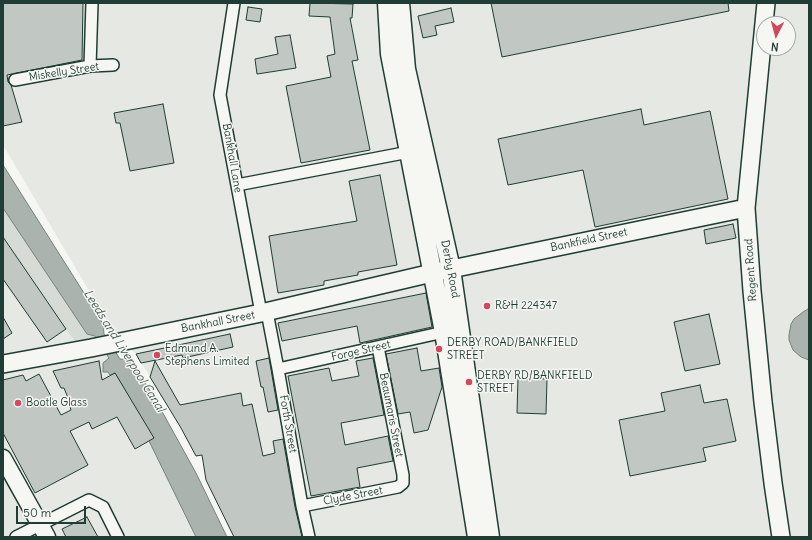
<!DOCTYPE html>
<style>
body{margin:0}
#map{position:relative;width:812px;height:540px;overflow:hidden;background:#f6f6f2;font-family:Delius,sans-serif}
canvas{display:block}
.frame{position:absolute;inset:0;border:4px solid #1f3d34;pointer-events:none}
.north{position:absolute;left:756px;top:16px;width:40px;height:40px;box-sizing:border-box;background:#f6f6f2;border:1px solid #a0aca6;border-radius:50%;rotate:186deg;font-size:11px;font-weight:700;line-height:16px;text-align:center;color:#1f3d34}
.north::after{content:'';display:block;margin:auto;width:14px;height:18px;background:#d1495b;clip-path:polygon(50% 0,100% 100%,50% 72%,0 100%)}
.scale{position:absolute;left:16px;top:506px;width:70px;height:18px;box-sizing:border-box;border:2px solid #1f3d34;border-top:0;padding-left:5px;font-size:12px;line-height:14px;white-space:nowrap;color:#1f3d34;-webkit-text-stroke:3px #f6f6f2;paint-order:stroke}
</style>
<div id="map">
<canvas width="812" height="540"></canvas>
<div class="frame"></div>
<div class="north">N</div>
<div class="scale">50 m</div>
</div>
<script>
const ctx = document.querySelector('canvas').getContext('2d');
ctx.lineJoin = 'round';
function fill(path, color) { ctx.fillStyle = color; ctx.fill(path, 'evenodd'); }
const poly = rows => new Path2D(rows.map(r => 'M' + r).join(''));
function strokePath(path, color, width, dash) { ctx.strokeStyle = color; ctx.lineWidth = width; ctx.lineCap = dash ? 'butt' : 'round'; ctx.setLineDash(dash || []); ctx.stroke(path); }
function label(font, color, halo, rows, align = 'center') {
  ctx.font = font + ' Delius,sans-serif'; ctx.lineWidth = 3; ctx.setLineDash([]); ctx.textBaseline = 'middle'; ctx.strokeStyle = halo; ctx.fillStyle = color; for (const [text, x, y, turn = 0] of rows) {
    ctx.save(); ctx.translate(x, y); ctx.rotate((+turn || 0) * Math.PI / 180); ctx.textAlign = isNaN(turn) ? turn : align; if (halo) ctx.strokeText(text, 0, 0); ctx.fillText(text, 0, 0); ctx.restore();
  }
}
fill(poly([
 [3,3,809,3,809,537,490,537,451,269,432,273,477,537,234,537,202,455,196,456,181,428,136,354,114,333,3,145],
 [764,24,788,24,788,48,764,48],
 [3,237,75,342,88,339,94,341,98,340,109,358,115,373,154,438,149,441,196,537,3,537]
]), '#e6e8e4');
fill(poly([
 [3,208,87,334,95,336,98,340,94,341,88,339,75,342,3,237]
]), '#d6dbd6');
const water = poly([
 [3,165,96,312,103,324,104,334,120,359,128,360,134,365,154,397,196,473,227,537,196,537,149,441,153,438,115,373,110,375,108,372,103,372,103,363,109,358,95,336,87,334,3,208,3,165],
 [808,309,809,309,809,360,801,357,793,350,789,340,789,335,791,324,794,319,803,312,808,309]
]);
fill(water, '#aab3ae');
strokePath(water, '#72847d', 1);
const building = poly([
 [3,3,83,3,82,60,7,75,8,82,11,85,22,122,3,126,3,3],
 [310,3,353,4,352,18,350,18,358,60,352,61,370,150,301,163,286,86,331,77,327,56,335,54,330,17,309,16,310,3],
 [491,3,728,3,729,11,502,57,491,3],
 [248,7,262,9,260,22,246,20,248,7],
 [451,8,454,22,435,26,437,35,423,38,418,16,451,8],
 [290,35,296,68,257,74,255,59,278,54,275,37,290,35],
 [163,104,174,163,130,171,120,123,116,123,114,113,163,104],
 [641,109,644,125,710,111,728,199,595,227,583,170,508,185,498,139,641,109],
 [380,175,397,265,358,272,358,275,324,281,324,285,278,293,269,236,357,221,349,181,380,175],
 [733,224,736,238,706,244,704,230,733,224],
 [3,237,66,329,47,342,3,279,3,237],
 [426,293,432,327,360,343,357,326,282,341,278,323,426,293],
 [709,314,720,364,685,371,674,322,709,314],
 [3,317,12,333,3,339,3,317],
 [230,334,233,347,183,358,182,355,141,363,136,354,230,334],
 [417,348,421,371,439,368,442,387,428,430,414,433,410,412,398,414,386,354,417,348],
 [269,358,278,410,268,412,263,387,261,387,256,361,269,358],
 [373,358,384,415,341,423,345,445,388,436,393,461,357,468,360,487,311,496,288,376,329,368,332,381,359,376,356,361,373,358],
 [99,361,102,380,115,373,154,438,135,449,117,417,92,429,89,422,70,431,88,465,35,493,3,433,3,380,23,375,26,381,39,374,61,415,71,410,69,404,70,403,64,388,61,388,53,371,99,361],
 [155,361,180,405,241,393,243,406,252,404,263,456,275,453,273,441,283,439,295,507,302,537,234,537,206,480,202,455,196,456,181,428,150,377,155,361],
 [518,378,547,379,546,414,517,413,518,378],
 [700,385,704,403,727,399,736,441,703,448,706,461,630,476,619,420,665,411,661,393,700,385],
 [87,517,98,537,66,537,62,529,87,517]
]);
fill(building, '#c1c8c3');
strokePath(building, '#1f3d34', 1);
const minor = poly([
 [234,3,220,95,261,313],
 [90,66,92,3],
 [15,80,90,66,113,65],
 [237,185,409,152],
 [267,312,278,369,302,506,309,537],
 [278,369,444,332],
 [302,506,398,487,403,483,403,475,378,347],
 [16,537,89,500,103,507,118,537]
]);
const secondary = poly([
 [3,458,47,537]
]);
const primary = poly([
 [766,3,746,208,752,291,763,402,773,483,781,537],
 [3,364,91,348,261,313,432,273,746,208]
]);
const trunk = poly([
 [387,3,390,54,444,332,477,537],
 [400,3,406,69,451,269,490,537]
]);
strokePath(minor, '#1f3d34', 14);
strokePath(secondary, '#1f3d34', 19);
strokePath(primary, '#1f3d34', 20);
strokePath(trunk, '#1f3d34', 21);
strokePath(minor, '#f6f6f2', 11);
strokePath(secondary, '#f6f6f2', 16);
strokePath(primary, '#f6f6f2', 17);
strokePath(trunk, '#f6f6f2', 18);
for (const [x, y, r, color] of [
 [487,306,4,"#d1495b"],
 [439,349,4,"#d1495b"],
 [157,355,4,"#d1495b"],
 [469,382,4,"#d1495b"],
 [18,403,4,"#d1495b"]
]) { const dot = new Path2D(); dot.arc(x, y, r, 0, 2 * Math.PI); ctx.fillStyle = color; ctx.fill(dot); strokePath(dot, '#f6f6f2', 1.5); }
label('11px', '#1f3d34', '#f6f6f2', [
 ["Miskelly Street",64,72,-9],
 ["Bankhall Lane",232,158,80],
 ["Bankfield Street",589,240,-12],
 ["Derby Road",450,269,79],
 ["Regent Road",751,270,-94],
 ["Bankhall Street",218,322,-11],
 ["Forge Street",361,351,-13],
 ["Beaumaris Street",391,415,79],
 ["Forth Street",288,424,80],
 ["Clyde Street",353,496,-11]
]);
label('11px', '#1f3d34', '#f6f6f2', [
 ["R&H 224347",495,306],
 ["DERBY ROAD/BANKFIELD",447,343],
 ["STREET",447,356],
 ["Edmund A.",165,349],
 ["Stephens Limited",165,362],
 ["DERBY RD/BANKFIELD",477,376],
 ["STREET",477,389],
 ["Bootle Glass",26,403]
], 'left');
label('italic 12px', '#425a52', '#f6f6f2', [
 ["Leeds and Liverpool Canal",124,351,58]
]);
</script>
